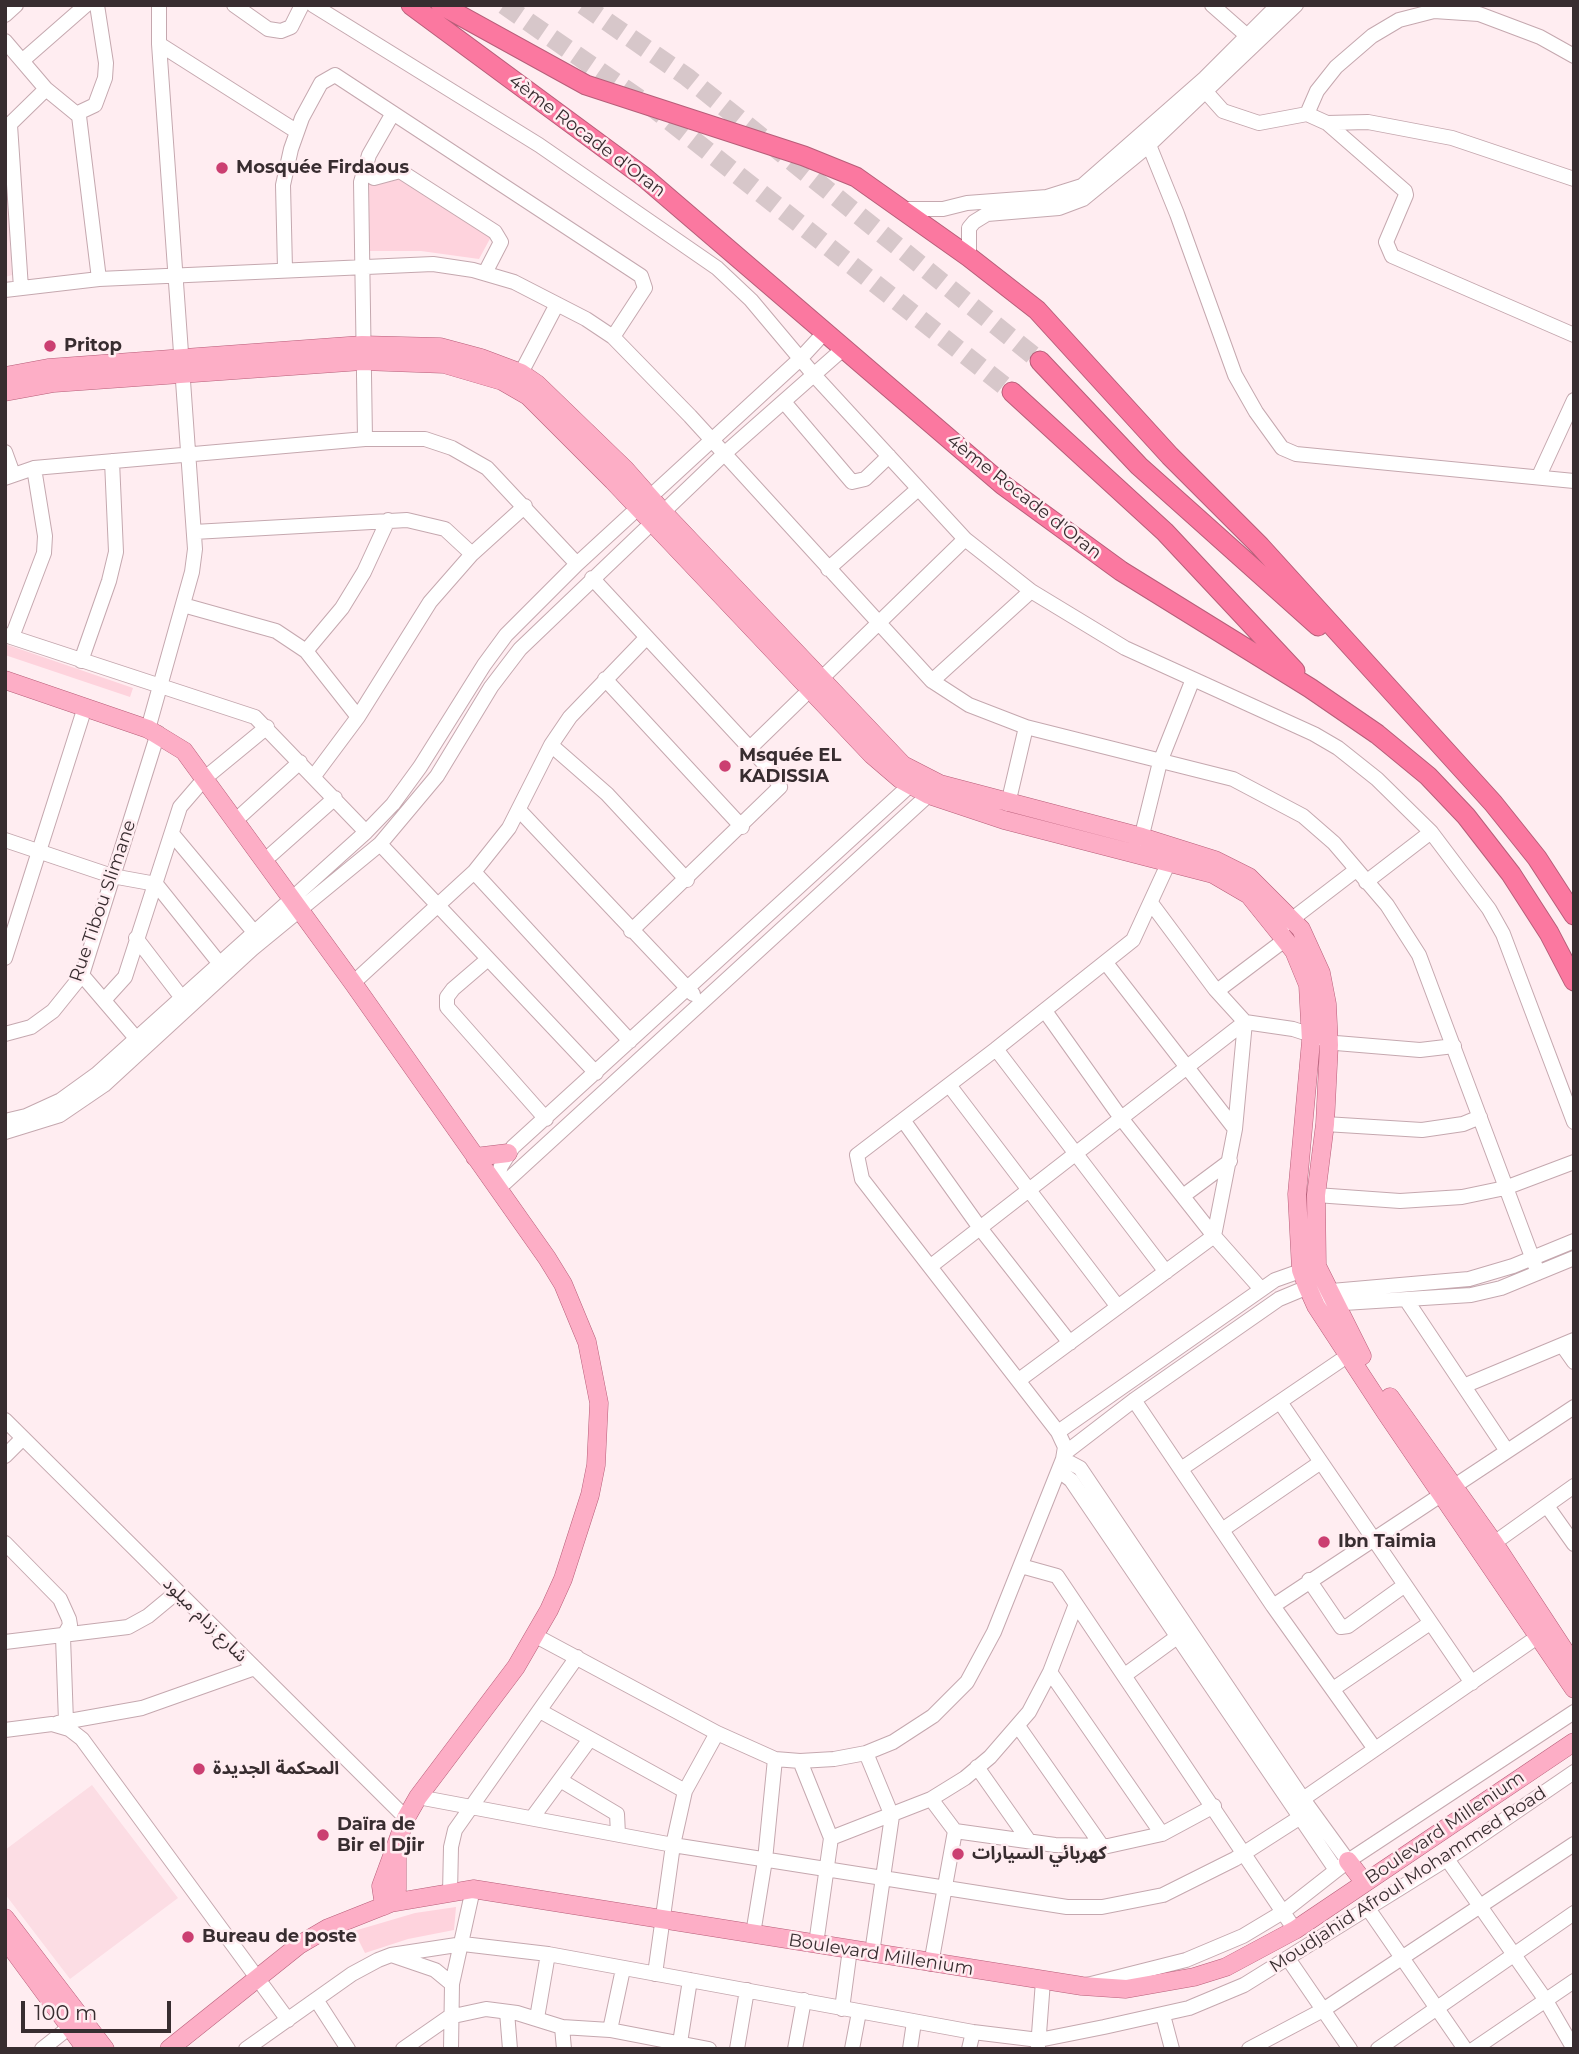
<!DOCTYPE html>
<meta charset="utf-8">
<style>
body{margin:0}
#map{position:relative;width:1579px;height:2054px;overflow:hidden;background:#ffedf1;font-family:Montserrat,sans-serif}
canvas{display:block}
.frame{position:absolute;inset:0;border:7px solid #382d30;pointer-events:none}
.scale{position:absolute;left:21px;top:2001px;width:150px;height:32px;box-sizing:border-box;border:4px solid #382d30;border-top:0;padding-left:9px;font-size:21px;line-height:24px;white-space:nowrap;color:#382d30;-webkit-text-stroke:5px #ffedf1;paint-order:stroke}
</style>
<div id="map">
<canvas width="1579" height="2054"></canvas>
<div class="frame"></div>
<div class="scale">100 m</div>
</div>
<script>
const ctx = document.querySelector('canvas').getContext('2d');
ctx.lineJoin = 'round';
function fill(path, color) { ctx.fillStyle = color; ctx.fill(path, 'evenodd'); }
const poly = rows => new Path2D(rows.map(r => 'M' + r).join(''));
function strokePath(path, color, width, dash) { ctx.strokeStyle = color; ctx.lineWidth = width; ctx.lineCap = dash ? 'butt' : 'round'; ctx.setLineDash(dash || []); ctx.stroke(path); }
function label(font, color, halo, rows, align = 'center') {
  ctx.font = font + ' Montserrat,"Noto Sans Arabic",sans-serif'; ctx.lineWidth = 5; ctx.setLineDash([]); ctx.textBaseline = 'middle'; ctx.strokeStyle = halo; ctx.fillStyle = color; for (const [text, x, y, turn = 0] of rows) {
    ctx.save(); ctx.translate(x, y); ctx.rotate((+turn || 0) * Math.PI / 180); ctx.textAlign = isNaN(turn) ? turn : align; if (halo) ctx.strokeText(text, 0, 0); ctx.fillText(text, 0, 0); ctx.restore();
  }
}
fill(poly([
 [5,136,12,275,5,277],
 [92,1785,178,1898,70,1979,5,1894,5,1850]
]), '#fcdde4');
fill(poly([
 [393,170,492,235,479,259,421,251,364,251,368,175],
 [5,644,133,688,130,697,5,655],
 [456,1907,454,1930,408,1939,365,1953,354,1931,415,1913]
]), '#fed3dd');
strokePath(poly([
 [504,5,657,111,1012,392],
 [583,5,687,77,1040,361]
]), '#d7c7ca', 19, [19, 10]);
const minor = poly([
 [234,5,268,29,281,31,291,27,302,5],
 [313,5,539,145,717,268,751,300,814,375,965,539,1031,591,1125,648,1314,734,1338,748,1377,779,1431,832,1489,909,1503,934,1574,1122],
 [1212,5,1253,41],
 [5,15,16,5],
 [5,41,46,89,79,116,99,279],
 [159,44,296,131],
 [22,61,86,5],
 [1199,84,1223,111,1259,123,1307,114,1327,123,1405,191,1406,195,1386,242,1392,256,1574,335],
 [78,113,95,105,105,78,106,63,97,5],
 [1307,114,1317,91,1336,67,1372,36,1399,20,1434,11,1479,14,1540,37,1574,56],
 [1327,123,1368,122,1452,138,1574,179],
 [10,125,21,288],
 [5,129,46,89],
 [1149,145,1177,214,1235,375,1256,412,1282,448,1296,454,1574,481],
 [362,171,374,178,400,171,495,232,501,242,485,273],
 [904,209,943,209,967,203,1047,197,1082,186,1205,78,1278,5],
 [969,257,969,228,974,222,987,214,1059,208,1083,199,1149,145,1296,5],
 [285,269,283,185,291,149,302,118,321,83,335,75,641,276,645,288,613,337],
 [5,290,99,279,433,264,473,270,514,282,586,319,613,337,690,416,932,681,969,705,1026,727,1233,779,1303,816,1334,843,1387,905,1419,955,1538,1273],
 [521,373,557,304],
 [784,402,852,482,865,479,889,456],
 [365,439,361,182,369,155,393,113],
 [5,452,13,474],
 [1539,476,1574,400],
 [5,478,34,468,365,439,425,439,452,448,487,468,577,564],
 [194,532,407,520,445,529,472,554],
 [828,569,918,489],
 [592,578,771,771,780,787,631,931],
 [183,605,276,631,306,651,358,717],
 [5,635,255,717,366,832],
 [12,637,44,553,45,536,34,468],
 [306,651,342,608,364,572,388,520],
 [81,661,109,581,116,552,112,461],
 [605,679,742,827],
 [932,681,1031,591],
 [148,729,192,572,195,549,159,44,159,5],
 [551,745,607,794,687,880],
 [750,748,965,539],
 [314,776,358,717,430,602,472,554,525,506],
 [1008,804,1026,727],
 [519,810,693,994],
 [236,820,300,762],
 [173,835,254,932],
 [5,840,112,876,156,884,220,964],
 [380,844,596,1073],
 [1139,847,1160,762,1193,679],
 [264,861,335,798],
 [474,872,630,1041],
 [1366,882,1431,832],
 [1151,903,1215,989,1245,1022,1293,1029,1336,1043,1420,1050,1454,1046],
 [1283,926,1356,870],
 [136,938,182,998],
 [5,958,85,707],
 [488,959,453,989,447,997,447,1007,546,1119],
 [1106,963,1235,1129],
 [82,975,141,1044],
 [353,983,474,872,509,828,551,745,570,717,646,638],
 [1217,991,1286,939],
 [105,999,125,977,180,807,205,778,267,727],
 [1045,1011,1121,1118,1214,1236,1261,1289],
 [5,1034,31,1027,53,1011,82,975,158,733],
 [949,1085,1118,1307],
 [903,1120,980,1228,1070,1343],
 [5,1121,26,1116,61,1100,97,1074,366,832,393,804,420,767,484,665,506,635,577,564,800,359,824,333],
 [1325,1124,1422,1130,1463,1124,1480,1117],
 [5,1132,60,1115,104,1085,252,949,380,844,437,776,491,687,520,649,724,454,843,349],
 [495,1184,501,1166,513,1147,918,778],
 [498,1189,936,788],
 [1316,1195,1400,1201,1462,1197,1505,1188,1574,1162],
 [1183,1196,1230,1161],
 [931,1266,1245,1022],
 [1166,1272,996,1049,1133,940,1168,864],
 [1320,1292,1469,1279,1513,1266,1574,1241],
 [1407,1301,1507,1451],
 [1328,1304,1471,1295,1501,1288,1574,1258],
 [1562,1345,1574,1362],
 [1019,1380,1214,1236,1235,1129,1245,1022],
 [1466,1385,1574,1340],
 [1134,1400,1273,1606,1375,1749],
 [1280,1402,1472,1683],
 [5,1420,406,1818],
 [1058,1432,1275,1280,1309,1268],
 [1065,1453,1134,1400,1279,1299,1315,1284],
 [5,1456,23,1438],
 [1063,1459,1080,1468,1303,1799,1348,1861],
 [1181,1469,1356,1350],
 [1059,1471,1071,1480,1336,1870],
 [1547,1506,1574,1544],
 [1222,1530,1321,1462],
 [5,1543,60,1599,69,1619,70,1625,63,1637,66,1722],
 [1494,1543,1574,1486],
 [1021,1566,1057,1576,1295,1930],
 [1309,1580,1341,1627,1348,1626,1405,1585],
 [1273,1606,1574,1407],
 [536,1636,717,1733,775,1759,800,1761,834,1759,866,1753,893,1742,933,1716,967,1682,994,1632,1063,1459,1065,1447,1058,1432,862,1179,857,1155,996,1049],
 [5,1642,128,1627,148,1616,177,1592],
 [1050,1672,1162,1834],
 [1125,1675,1177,1637],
 [1333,1689,1430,1623],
 [540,1711,685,1791],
 [58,1723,142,1708,255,1668],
 [1018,1726,1102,1846],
 [5,1730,52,1724,69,1729,82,1739,288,2020],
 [866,1753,892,1816,872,1953],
 [800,1761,831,1838,816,1944],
 [977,1767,1029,1841],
 [560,1780,617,1814,618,1834],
 [418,1797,673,1845,1067,1907,1102,1907,1163,1895,1235,1859,1299,1818],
 [931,1799,955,1831],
 [1303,1799,1546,1631],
 [532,1818,590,1739],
 [831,1838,931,1799,965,1778,990,1757,1029,1712,1050,1672,1076,1604],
 [1447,1859,1545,1999,1574,2049],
 [450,1893,451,1847,455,1830,577,1657],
 [1367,1907,1465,2049],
 [753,1934,765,1860,775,1759],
 [394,1956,435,1970,452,1984],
 [1289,1960,1350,2049],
 [931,1964,955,1831,1055,1845,1108,1846,1162,1834,1214,1806],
 [655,1974,673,1845,685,1791,717,1733],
 [1087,1985,1186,1960,1243,1936,1283,1912,1348,1861,1574,1712],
 [317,2001,348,2049],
 [842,2009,850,1949],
 [507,2012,510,2049],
 [1163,2015,1172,2049],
 [537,2018,548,1954],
 [562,2027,564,2049],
 [610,2030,623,1969],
 [1038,2047,1043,1981],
 [42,2049,71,2026],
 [246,2049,352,1974,378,1960,391,1955,463,1944,548,1954,973,2032,1039,2040,1104,2027,1189,2008,1244,1985,1447,1859,1574,1772],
 [403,2049,449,2017,486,2009,517,2013,562,2027,610,2030,709,2049],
 [451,2049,452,1984,473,1889],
 [679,2049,690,1980],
 [737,2049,747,1990],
 [795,2049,804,2000],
 [852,2049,859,2012],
 [910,2049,914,2022],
 [969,2049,973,2032],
 [1249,2049,1323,2010,1574,1844],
 [1378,2049,1574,1913],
 [1474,2049,1574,1981]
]);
const major = poly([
 [5,376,48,368,362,345,440,347,481,358,521,373,537,384,625,469,663,512,903,765,940,784,1142,837,1215,860,1249,877,1301,929,1321,973,1327,1004,1329,1045,1325,1124,1316,1195,1317,1266,1362,1356],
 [5,392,54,383,362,361,444,364,502,381,528,396,613,481,872,755,900,779,929,795,1004,820,1213,874,1249,895,1294,951,1308,985,1311,1041,1297,1194,1301,1270,1307,1286,1316,1306,1386,1413,1574,1689],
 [5,680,148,729,184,751,353,983,547,1258,563,1284,587,1342,599,1403,596,1465,590,1495,563,1579,549,1610,516,1667,418,1797,406,1818,381,1886,384,1906],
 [475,1157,508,1153],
 [1390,1397,1494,1543,1574,1665],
 [1348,1861,1364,1882],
 [391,1903,397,1889,397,1853],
 [5,1918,105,2049],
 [5,1939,86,2049],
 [169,2049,299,1945,328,1928,391,1903,473,1889,1082,1986,1126,1989,1194,1977,1226,1967,1295,1930,1574,1742]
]);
const highway = poly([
 [411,5,644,177,1003,485,1121,571,1310,688,1377,734,1428,776,1466,816,1511,874,1549,933,1574,981],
 [441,5,586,85,804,156,856,177,969,257,1037,310,1170,456,1260,546,1493,803,1537,858,1574,915],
 [1040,361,1139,466,1318,626],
 [1012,392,1165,532,1295,671]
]);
strokePath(minor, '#c5a8af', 16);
strokePath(major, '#b75e79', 19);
strokePath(highway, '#b75e79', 21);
strokePath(minor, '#fff', 14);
strokePath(major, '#fdaec6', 18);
strokePath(highway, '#fb78a0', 19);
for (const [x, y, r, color] of [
 [222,168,7,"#cb3f71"],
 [50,346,7,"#cb3f71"],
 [725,766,7,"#cb3f71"],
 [1324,1542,7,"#cb3f71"],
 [199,1769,7,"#cb3f71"],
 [323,1835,7,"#cb3f71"],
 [958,1854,7,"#cb3f71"],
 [188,1937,7,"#cb3f71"]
]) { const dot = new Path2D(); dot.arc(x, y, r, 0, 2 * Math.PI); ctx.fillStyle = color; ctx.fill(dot); strokePath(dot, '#ffedf1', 2.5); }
label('18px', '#382d30', '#ffedf1', [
 ["4ème Rocade d'Oran",587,136,37],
 ["4ème Rocade d'Oran",1024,497,38],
 ["Rue Tibou Slimane",103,901,-71],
 ["شارع زدام ميلود",205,1620,45],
 ["Boulevard Millenium",1445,1828,-34],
 ["Moudjahid Afroul Mohammed Road",1408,1880,-33],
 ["Boulevard Millenium",881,1955,9]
]);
label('bold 18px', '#382d30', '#ffedf1', [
 ["Mosquée Firdaous",236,168],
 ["Pritop",64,346],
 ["Msquée EL",739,756],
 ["KADISSIA",739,777],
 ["Ibn Taimia",1338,1542],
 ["المحكمة الجديدة",213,1769],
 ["Daïra de",337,1825],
 ["Bir el Djir",337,1846],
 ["كهربائي السيارات",972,1854],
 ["Bureau de poste",202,1937]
], 'left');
</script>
